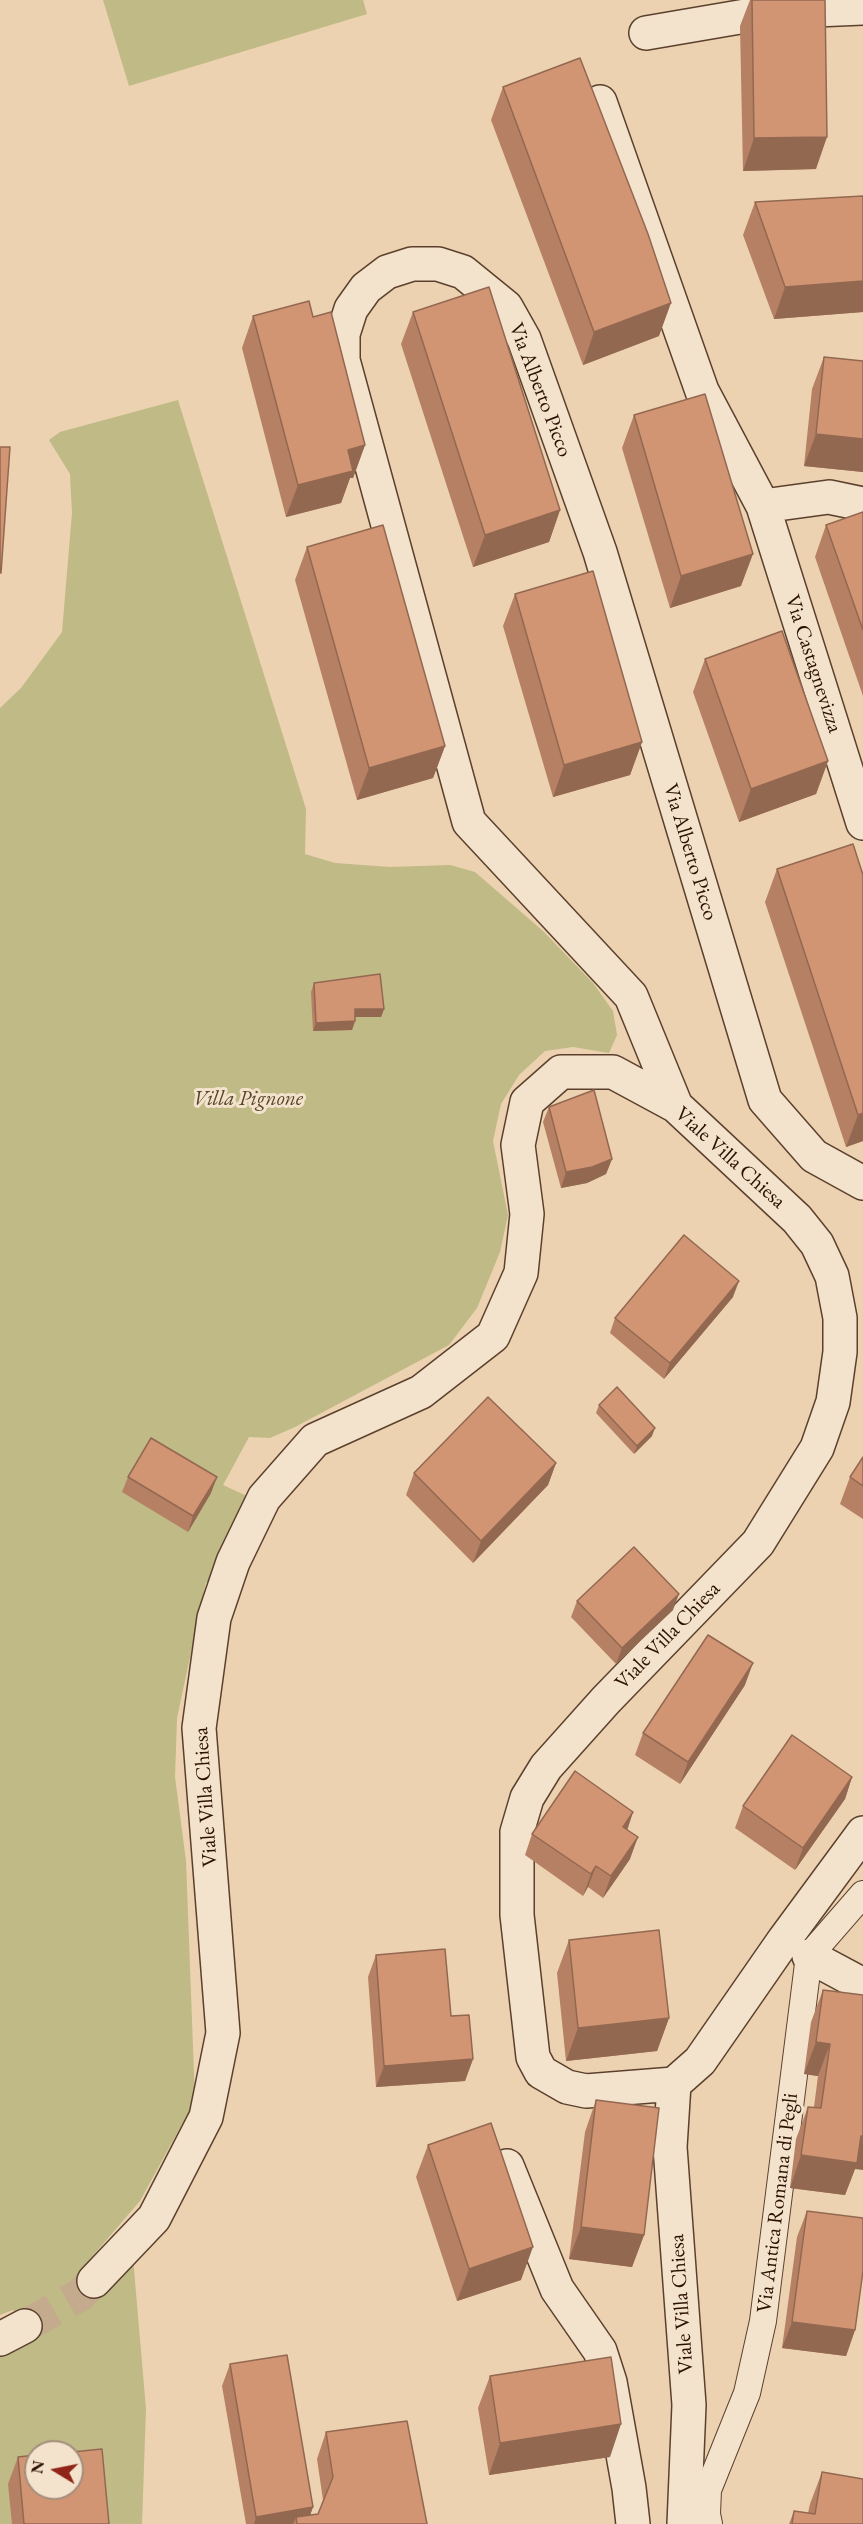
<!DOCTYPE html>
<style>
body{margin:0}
#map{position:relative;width:863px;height:2524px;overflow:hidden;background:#ecd2b0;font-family:"EB Garamond",serif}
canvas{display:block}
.north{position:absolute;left:24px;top:2440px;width:60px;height:60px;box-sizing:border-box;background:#f3e2cc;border:2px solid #a38e7b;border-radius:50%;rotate:280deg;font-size:16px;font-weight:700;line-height:24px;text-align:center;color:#2b1101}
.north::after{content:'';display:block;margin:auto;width:21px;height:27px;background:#8f2418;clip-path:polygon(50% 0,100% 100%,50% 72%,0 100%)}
</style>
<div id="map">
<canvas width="863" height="2524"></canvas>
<div class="north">N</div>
</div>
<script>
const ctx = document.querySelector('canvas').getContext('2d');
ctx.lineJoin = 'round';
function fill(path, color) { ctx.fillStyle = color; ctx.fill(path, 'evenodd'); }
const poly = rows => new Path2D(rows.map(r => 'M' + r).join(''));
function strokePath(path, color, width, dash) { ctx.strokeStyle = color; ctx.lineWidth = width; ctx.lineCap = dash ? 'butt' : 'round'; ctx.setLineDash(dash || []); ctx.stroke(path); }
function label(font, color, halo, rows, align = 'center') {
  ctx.font = font + ' "EB Garamond",serif'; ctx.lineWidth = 6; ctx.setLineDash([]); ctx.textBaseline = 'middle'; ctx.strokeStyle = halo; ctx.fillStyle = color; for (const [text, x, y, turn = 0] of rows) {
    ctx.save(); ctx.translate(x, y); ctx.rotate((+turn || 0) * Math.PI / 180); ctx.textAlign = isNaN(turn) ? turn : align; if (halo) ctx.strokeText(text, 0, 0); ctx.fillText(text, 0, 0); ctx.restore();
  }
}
fill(poly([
 [103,0,363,0,367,14,129,86],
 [178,400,306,809,305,854,335,863,390,867,450,865,475,872,543,931,593,983,613,1011,617,1035,609,1053,573,1047,545,1051,519,1075,501,1104,493,1141,508,1215,500,1252,477,1308,449,1345,295,1427,270,1438,249,1437,223,1485,275,1509,243,1584,206,1582,177,1718,175,1777,186,1861,195,2100,140,2201,84,2266,101,2290,133,2258,146,2409,142,2524,97,2524,72,2478,72,2452,36,2452,36,2481,12,2524,0,2524,0,2352,32,2335,13,2310,0,2315,0,708,21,688,62,632,72,513,70,474,49,440,60,432]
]), '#bfba86');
strokePath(poly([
 [25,2326,80,2295,94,2281]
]), '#c5ab8d', 33, [33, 16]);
const pedestrian = poly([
 [709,2524,707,2514,708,2490,747,2393,763,2321,809,1956,863,1894]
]);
const minor = poly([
 [646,33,769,12,863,8],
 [600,102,702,391,763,506],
 [863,504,829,497,763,506,863,823],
 [676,1106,631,996,469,822,343,360,343,334,351,309,366,288,387,272,412,264,438,264,463,272,506,307,524,339,600,552,765,1100,814,1156,863,1183],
 [809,1956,863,1985],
 [674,2084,670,2147,689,2405,684,2524],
 [507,2166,557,2289,600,2351,610,2382,629,2488,633,2524],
 [94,2281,154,2218,206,2117,223,2033,199,1728,214,1618,233,1562,264,1498,315,1440,421,1392,493,1336,521,1273,527,1214,518,1145,527,1102,561,1072,613,1072,676,1106,797,1219,817,1244,832,1276,840,1318,840,1352,833,1402,817,1448,758,1543,606,1700,546,1767,527,1798,517,1832,517,1915,533,2057,541,2072,567,2087,586,2091,674,2084,700,2061,784,1940,863,1833],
 [0,2339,25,2326]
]);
strokePath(pedestrian, '#5b412d', 28);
strokePath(minor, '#5b412d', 36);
strokePath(pedestrian, '#f3e2cc', 26);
strokePath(minor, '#f3e2cc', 33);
fill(poly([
 [750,0,825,0,816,169,743,171,740,26],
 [503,87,659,336,583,365,491,120],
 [863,196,863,312,774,319,743,235,755,202],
 [413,312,560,510,549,542,473,567,401,344],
 [253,316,313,317,365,445,353,478,350,478,341,503,286,517,242,348],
 [824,357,863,361,863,472,804,466,812,389],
 [634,415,741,586,670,608,622,448],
 [863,512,863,696,815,557,826,525],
 [307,547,445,746,433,778,357,800,295,580],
 [515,594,642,742,630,775,553,797,503,626],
 [705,659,828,761,816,794,739,822,693,692],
 [777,869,863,875,863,1141,846,1147,765,902],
 [314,983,384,1009,381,1017,355,1017,355,1021,352,1030,313,1031,311,992],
 [549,1107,612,1159,606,1174,587,1183,561,1188,543,1122],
 [733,1297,664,1379,610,1333,615,1318],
 [599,1405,652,1436,634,1454,596,1413],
 [863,1457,863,1519,840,1504,850,1477],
 [556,1463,548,1485,473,1563,406,1495,414,1473],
 [128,1477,211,1493,188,1532,122,1492],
 [577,1601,673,1610,616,1664,571,1617],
 [745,1685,680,1784,635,1755,643,1733],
 [852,1777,845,1799,795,1870,735,1828,743,1806],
 [633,1812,627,1829,630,1859,603,1898,588,1887,583,1896,525,1855,532,1834],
 [569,1940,669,2018,657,2051,566,2061,557,1973],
 [376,1955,451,2016,473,2059,465,2081,376,2087,368,1977],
 [823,1990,855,2169,845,2195,790,2188,796,2139,808,2107,814,2107,818,2076,804,2074,811,2022],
 [596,2100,644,2235,632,2267,569,2259,585,2132],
 [428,2145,521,2280,457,2301,416,2177],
 [807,2211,855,2330,846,2356,782,2348,797,2237],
 [230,2364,313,2507,310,2515,318,2514,323,2500,317,2459,326,2432,427,2524,246,2524,222,2386],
 [490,2376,610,2457,489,2475,478,2408],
 [18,2457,109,2524,12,2524,8,2484],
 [822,2472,863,2524,789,2524,794,2511,808,2513,810,2504]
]), '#b58064');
fill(poly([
 [827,137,816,169,743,171,754,138],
 [863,281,863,312,774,319,785,287],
 [671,303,659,336,583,365,594,332],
 [816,434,863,439,863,472,804,466],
 [365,445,353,478,350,478,341,503,286,517,298,485,348,450],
 [560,510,549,542,473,567,485,535],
 [753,554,741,586,670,608,681,576],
 [642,742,630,775,553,797,564,765],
 [445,746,433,778,357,800,369,768],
 [828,761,816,794,739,822,751,789],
 [355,1009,384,1009,381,1017,352,1017],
 [355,1021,352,1030,313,1031,316,1023],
 [863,1113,863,1141,846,1147,858,1115],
 [612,1159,606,1174,587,1183,561,1188,566,1172],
 [739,1281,733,1297,664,1379,670,1363],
 [655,1428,652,1436,634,1454,637,1446],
 [556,1463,548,1485,473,1563,481,1541],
 [217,1477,211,1493,188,1532,193,1516],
 [679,1594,673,1610,616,1664,622,1648],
 [753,1663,745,1685,680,1784,688,1762],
 [852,1777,845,1799,795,1870,803,1848],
 [633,1812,626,1834,623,1827],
 [638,1837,630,1859,603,1898,611,1876],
 [596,1866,588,1887,583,1896,591,1874],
 [669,2018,657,2051,566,2061,578,2028],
 [816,2042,830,2044,818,2076,804,2074],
 [473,2059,465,2081,376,2087,384,2066],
 [861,2136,863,2136,863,2170,855,2169,845,2195,790,2188,801,2155],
 [581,2227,644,2235,632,2267,569,2259],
 [533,2247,521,2280,457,2301,469,2269],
 [792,2322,855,2330,846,2356,782,2348],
 [621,2424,610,2457,489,2475,500,2443],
 [313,2507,307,2524,296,2517,293,2524,254,2524,256,2517]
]), '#936851');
const building = poly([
 [752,0,825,0,827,137,754,138,752,0],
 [580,58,648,234,671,303,594,332,503,87,580,58],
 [863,196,863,281,785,287,755,202,863,196],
 [489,287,560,510,485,535,413,312,489,287],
 [309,301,313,317,331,312,365,445,348,450,353,471,298,485,253,316,309,301],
 [824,357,863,361,863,439,816,434,824,357],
 [705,394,753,554,681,576,634,415,705,394],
 [0,447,10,447,1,573,0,573,0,447],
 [863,512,863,630,826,525,863,512],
 [383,525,445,746,369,768,307,547,383,525],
 [593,571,642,742,564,765,515,594,593,571],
 [782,631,828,761,751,789,705,659,782,631],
 [853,844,863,875,863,1113,858,1115,777,869,853,844],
 [380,974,384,1009,355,1009,355,1021,316,1023,314,983,380,974],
 [594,1090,612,1159,592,1167,566,1172,549,1107,594,1090],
 [684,1235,739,1281,670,1363,615,1318,684,1235],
 [617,1387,655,1428,637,1446,599,1405,617,1387],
 [488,1397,556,1463,481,1541,414,1473,488,1397],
 [151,1438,217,1477,193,1516,128,1477,151,1438],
 [863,1457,863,1486,850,1477,863,1457],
 [634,1547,679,1594,622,1648,577,1601,634,1547],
 [708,1635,753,1663,688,1762,643,1733,708,1635],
 [792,1735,852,1777,803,1848,743,1806,792,1735],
 [575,1771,633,1812,623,1827,638,1837,611,1876,596,1866,591,1874,532,1834,575,1771],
 [659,1930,669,2018,578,2028,569,1940,659,1930],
 [445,1949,451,2016,469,2015,473,2059,384,2066,376,1955,445,1949],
 [823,1990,863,1995,863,2136,861,2136,857,2163,801,2155,808,2107,821,2108,830,2044,816,2042,823,1990],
 [596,2100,659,2108,644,2235,581,2227,596,2100],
 [491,2123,533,2247,469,2269,428,2145,491,2123],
 [807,2211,863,2218,863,2271,855,2330,792,2322,807,2211],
 [287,2355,313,2507,256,2517,230,2364,287,2355],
 [611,2357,621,2424,500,2443,490,2376,611,2357],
 [407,2421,427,2524,297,2524,296,2517,318,2514,333,2477,326,2432,407,2421],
 [102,2449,109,2524,24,2524,18,2457,36,2455,36,2488,72,2488,72,2452,102,2449],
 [822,2472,863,2479,863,2524,792,2524,794,2511,815,2514,822,2472]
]);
fill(building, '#d29574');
strokePath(building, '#936851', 1.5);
label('21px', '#2b1101', '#f3e2cc', [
 ["Via Alberto Picco",540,390,69],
 ["Via Castagnevizza",813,664,72],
 ["Via Alberto Picco",690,852,73],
 ["Viale Villa Chiesa",730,1158,42],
 ["Viale Villa Chiesa",668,1636,-46],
 ["Viale Villa Chiesa",206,1797,-94],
 ["Via Antica Romana di Pegli",778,2203,-83],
 ["Viale Villa Chiesa",682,2304,-94]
]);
label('italic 21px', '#574429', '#f3e2cc', [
 ["Villa Pignone",248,1099]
]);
</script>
